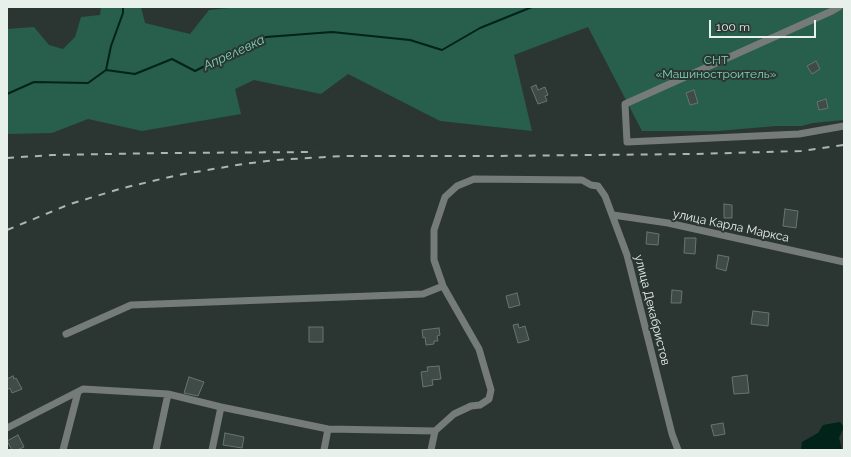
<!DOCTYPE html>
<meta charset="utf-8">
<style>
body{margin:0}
#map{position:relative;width:851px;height:457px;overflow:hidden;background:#2b3632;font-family:Raleway,sans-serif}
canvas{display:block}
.frame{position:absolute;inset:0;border:8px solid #e8f0ec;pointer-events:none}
.scale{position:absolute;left:709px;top:20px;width:107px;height:18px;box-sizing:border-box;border:2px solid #e8f0ec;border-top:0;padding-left:5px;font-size:12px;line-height:14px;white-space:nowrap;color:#e8f0ec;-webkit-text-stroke:3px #2b3632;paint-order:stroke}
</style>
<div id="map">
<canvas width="851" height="457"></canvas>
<div class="frame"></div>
<div class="scale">100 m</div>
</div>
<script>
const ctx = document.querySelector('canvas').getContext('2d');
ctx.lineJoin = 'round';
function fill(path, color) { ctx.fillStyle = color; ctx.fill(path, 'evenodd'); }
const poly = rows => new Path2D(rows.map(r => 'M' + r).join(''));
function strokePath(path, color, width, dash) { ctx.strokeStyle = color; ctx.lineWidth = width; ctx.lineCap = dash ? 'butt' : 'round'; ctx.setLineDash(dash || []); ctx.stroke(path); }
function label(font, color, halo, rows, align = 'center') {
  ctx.font = font + ' Raleway,sans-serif'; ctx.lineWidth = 4; ctx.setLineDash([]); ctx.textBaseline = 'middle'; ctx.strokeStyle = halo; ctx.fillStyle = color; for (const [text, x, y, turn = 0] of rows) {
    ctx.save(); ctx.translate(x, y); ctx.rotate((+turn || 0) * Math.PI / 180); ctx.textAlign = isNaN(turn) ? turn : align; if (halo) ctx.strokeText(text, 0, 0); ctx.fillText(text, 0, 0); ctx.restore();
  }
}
fill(poly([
 [101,7,141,7,145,23,190,34,209,10,239,7,844,7,844,120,813,123,802,126,776,126,718,131,642,131,588,27,514,55,532,131,440,121,348,74,321,94,254,80,235,89,241,114,142,131,88,119,52,133,7,134,7,29,34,27,49,45,63,49,75,37,81,17,100,15]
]), '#275e4c');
fill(poly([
 [840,422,844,427,839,438,842,450,801,450,802,442,818,433,823,425]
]), '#022319');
strokePath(poly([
 [106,70,111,46,123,13,123,7],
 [7,94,34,82,88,83,106,70,135,74,172,59,195,71,237,50,266,37,332,32,410,40,442,50,480,28,532,7]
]), '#022319', 2);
const building = poly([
 [816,61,820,69,812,74,807,66,816,61],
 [536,85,538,90,545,87,548,95,545,96,547,101,538,104,531,87,536,85],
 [694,90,698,103,690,105,686,93,694,90],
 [826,99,828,108,819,110,817,102,826,99],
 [724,204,732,205,732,218,724,218,724,204],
 [785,209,798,211,796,228,783,226,785,209],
 [647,232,659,234,658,245,646,244,647,232],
 [685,238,696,238,695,254,684,253,685,238],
 [718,255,729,257,726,271,716,268,718,255],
 [672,290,682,291,681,303,671,303,672,290],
 [517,293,520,305,509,308,506,296,517,293],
 [753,311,769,313,768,326,751,324,753,311],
 [518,324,519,328,525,326,529,340,518,343,513,325,518,324],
 [309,327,323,327,323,342,309,342,309,327],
 [439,328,440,335,437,336,438,341,434,341,434,344,426,345,425,337,423,338,422,330,439,328],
 [439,366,441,379,432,380,433,385,423,387,421,372,428,371,427,367,439,366],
 [747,375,749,393,734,394,732,377,747,375],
 [13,376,14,379,16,378,22,389,12,393,10,388,7,390,7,379,13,376],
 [189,377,204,382,198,396,184,393,189,377],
 [723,423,725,434,714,436,711,425,723,423],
 [225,433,244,437,242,448,223,445,225,433],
 [18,435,24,447,17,450,12,450,7,441,18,435]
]);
fill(building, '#3f4b46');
strokePath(building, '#67756f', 1);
strokePath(poly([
 [839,7,832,11,625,104,627,142,799,134,844,126],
 [613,215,668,223,844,262],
 [66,334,131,305,423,294,443,286],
 [7,428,83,389,168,394,221,407,328,429,435,431,454,414,471,406,480,405,489,399,491,390,479,349,443,286,434,260,434,230,445,197,457,186,474,179,582,180,591,185,598,186,605,196,627,255,672,434,678,450],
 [63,450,78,392],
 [156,450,168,394],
 [212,450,221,407],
 [324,450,328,429],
 [431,450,435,431]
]), '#757b78', 7);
strokePath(poly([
 [7,158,52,155,168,153,315,152],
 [7,230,70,204,123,188,178,175,243,164,276,160,343,156,491,156,694,154,801,151,844,145]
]), '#acb5b1', 2, [7, 7]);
label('12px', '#7ad7b6', '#2b3632', [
 ["СНТ",716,60],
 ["«Машиностроитель»",716,74]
]);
label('12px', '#e8f0ec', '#2b3632', [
 ["улица Карла Маркса",731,226,12],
 ["улица Декабристов",652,310,76]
]);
label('italic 13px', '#7bd8b7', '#2b3632', [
 ["Апрелевка",234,53,-25]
]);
</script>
